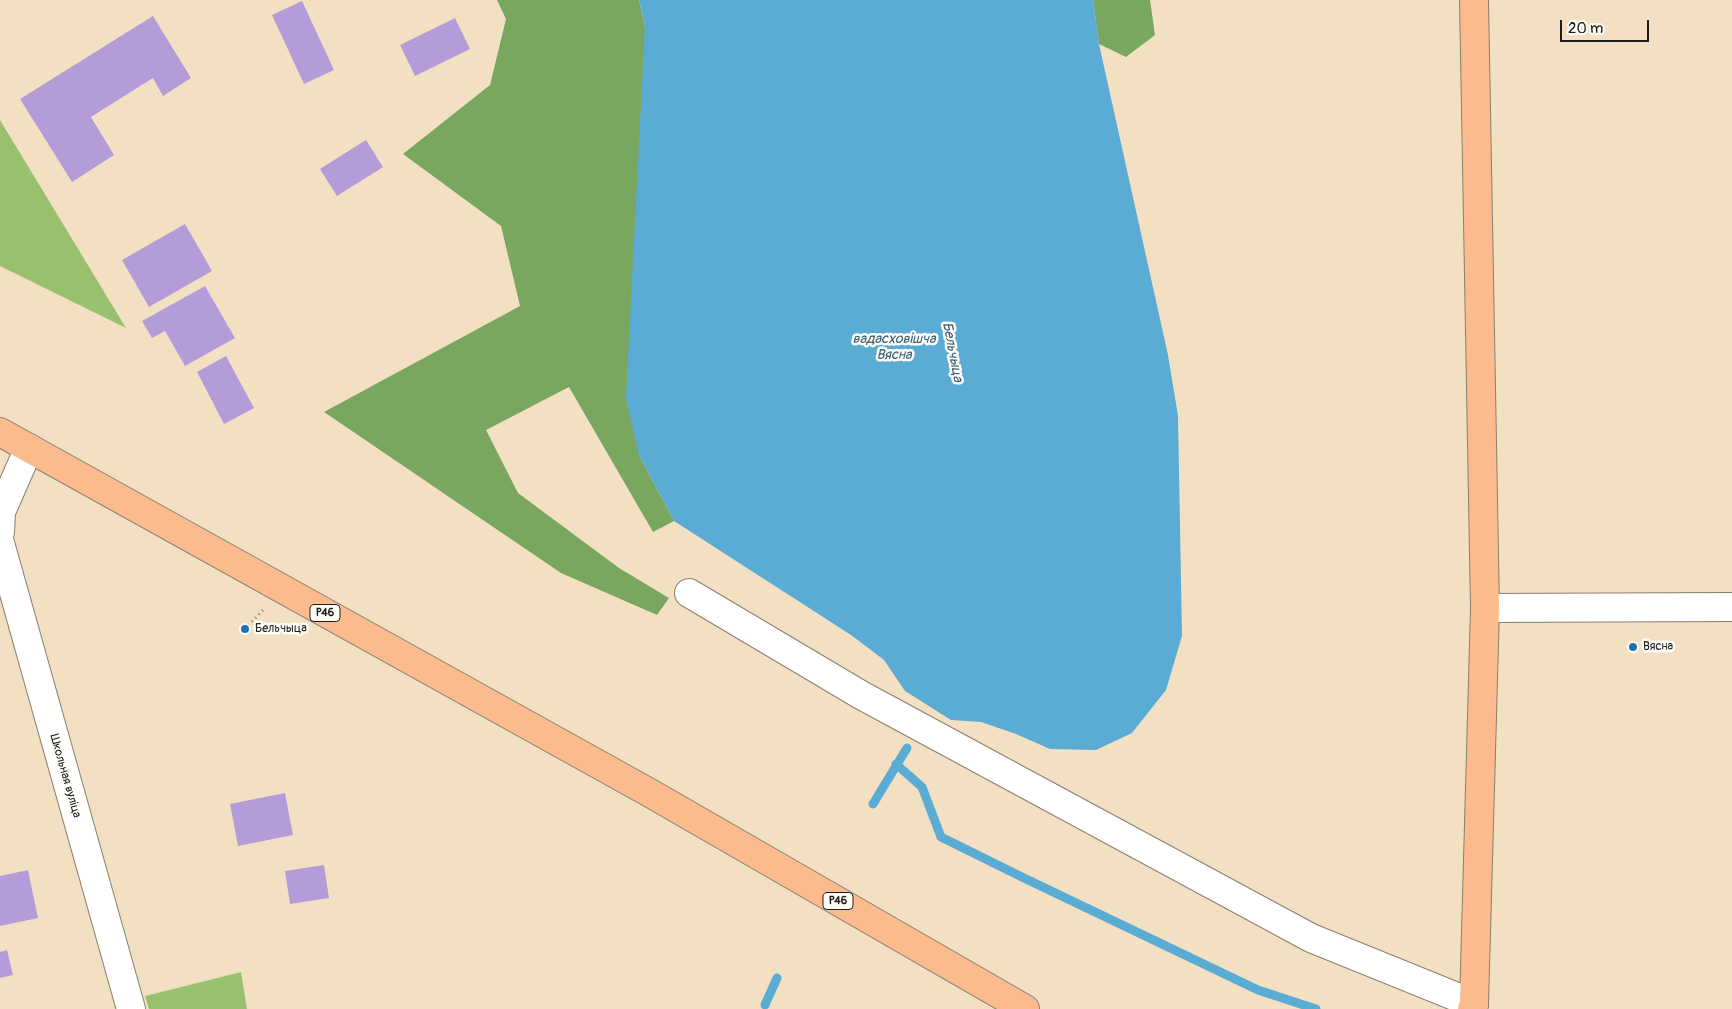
<!DOCTYPE html>
<meta charset="utf-8">
<style>
body{margin:0}
#map{position:relative;width:1732px;height:1009px;overflow:hidden;background:#f3e0c3;font-family:Pangolin,sans-serif}
canvas{display:block}
.scale{position:absolute;left:1560px;top:20px;width:89px;height:22px;box-sizing:border-box;border:2px solid #1c1c1c;border-top:0;padding-left:6px;font-size:15px;line-height:18px;white-space:nowrap;color:#1c1c1c;-webkit-text-stroke:4px #fdfcf7;paint-order:stroke}
</style>
<div id="map">
<canvas width="1732" height="1009"></canvas>
<div class="scale">20 m</div>
</div>
<script>
const ctx = document.querySelector('canvas').getContext('2d');
ctx.lineJoin = 'round';
function fill(path, color) { ctx.fillStyle = color; ctx.fill(path, 'evenodd'); }
const poly = rows => new Path2D(rows.map(r => 'M' + r).join(''));
function strokePath(path, color, width, dash) { ctx.strokeStyle = color; ctx.lineWidth = width; ctx.lineCap = dash ? 'butt' : 'round'; ctx.setLineDash(dash || []); ctx.stroke(path); }
function label(font, color, halo, rows, align = 'center') {
  ctx.font = font + ' Pangolin,sans-serif'; ctx.lineWidth = 5; ctx.setLineDash([]); ctx.textBaseline = 'middle'; ctx.strokeStyle = halo; ctx.fillStyle = color; for (const [text, x, y, turn = 0] of rows) {
    ctx.save(); ctx.translate(x, y); ctx.rotate((+turn || 0) * Math.PI / 180); ctx.textAlign = isNaN(turn) ? turn : align; if (halo) ctx.strokeText(text, 0, 0); ctx.fillText(text, 0, 0); ctx.restore();
  }
}
fill(poly([
 [0,120,126,328,0,266],
 [241,972,247,1009,149,1009,145,996]
]), '#99c16d');
fill(poly([
 [497,0,639,0,645,27,639,455,674,521,653,532,569,387,486,430,518,493,619,568,669,598,657,615,561,573,324,412,520,306,501,226,403,154,490,85,506,19],
 [1093,0,1150,0,1155,35,1126,57,1099,44]
]), '#7aa760');
fill(poly([
 [639,0,1093,0,1099,44,1168,355,1178,416,1182,636,1166,690,1132,733,1096,750,1050,749,1016,734,981,722,951,720,905,691,884,660,851,635,674,521,639,455,626,398,645,27]
]), '#5aacd5');
strokePath(poly([
 [896,764,922,787,941,837,1024,878,1258,990,1316,1009],
 [873,804,907,748],
 [765,1005,777,978]
]), '#5aacd5', 9);
fill(poly([
 [302,1,334,70,304,84,272,15],
 [153,16,191,78,163,96,153,78,91,117,114,155,72,182,20,99],
 [455,18,470,49,415,76,400,45],
 [366,140,383,167,337,196,320,169],
 [185,224,212,271,149,307,122,260],
 [205,286,235,338,185,366,165,331,152,338,142,321],
 [226,356,254,408,224,424,197,372],
 [285,793,293,835,238,846,230,804],
 [324,865,329,898,290,904,285,871],
 [28,870,38,918,0,926,0,876],
 [7,950,13,975,0,978,0,952]
]), '#b49cd8');
const minor = poly([
 [0,532,1,512,29,448],
 [0,543,131,1009],
 [689,593,861,695,1311,938,1474,1004],
 [1485,608,1732,607]
]);
const major = poly([
 [0,432,650,793,1025,1009],
 [1472,1009,1474,1004,1485,608,1474,0]
]);
strokePath(minor, '#887e70', 30);
strokePath(major, '#887e70', 30);
strokePath(poly([
 [245,629,263,610]
]), '#887e70', 3, [1, 4]);
strokePath(minor, '#fff', 28);
strokePath(major, '#fbbb8c', 28);
for (const [x, y, r, color] of [
 [245,629,5,"#1f6fb2"],
 [1633,647,5,"#1f6fb2"]
]) { const dot = new Path2D(); dot.arc(x, y, r, 0, 2 * Math.PI); ctx.fillStyle = color; ctx.fill(dot); strokePath(dot, '#fdfcf7', 2); }
for (const [x, y, w] of [
 [325,613,30],
 [838,901,30]
]) { const box = new Path2D(); box.roundRect(x - w / 2, y - 8.5, w, 17, 4); ctx.fillStyle = '#fdfcf7'; ctx.fill(box); strokePath(box, '#1c1c1c', 1); }
label('bold 11px', '#1c1c1c', null, [
 ["Р46",325,613],
 ["Р46",838,901]
]);
label('12px', '#1c1c1c', '#fdfcf7', [
 ["Бельчыца",255,629],
 ["Вясна",1643,647]
], 'left');
label('12px', '#1c1c1c', '#fdfcf7', [
 ["Школьная вуліца",65,776,74]
]);
label('italic 14px', '#385d6f', '#fdfcf7', [
 ["вадасховішча",894,339],
 ["Вясна",894,355],
 ["Бельчыца",952,352,79]
]);
</script>
